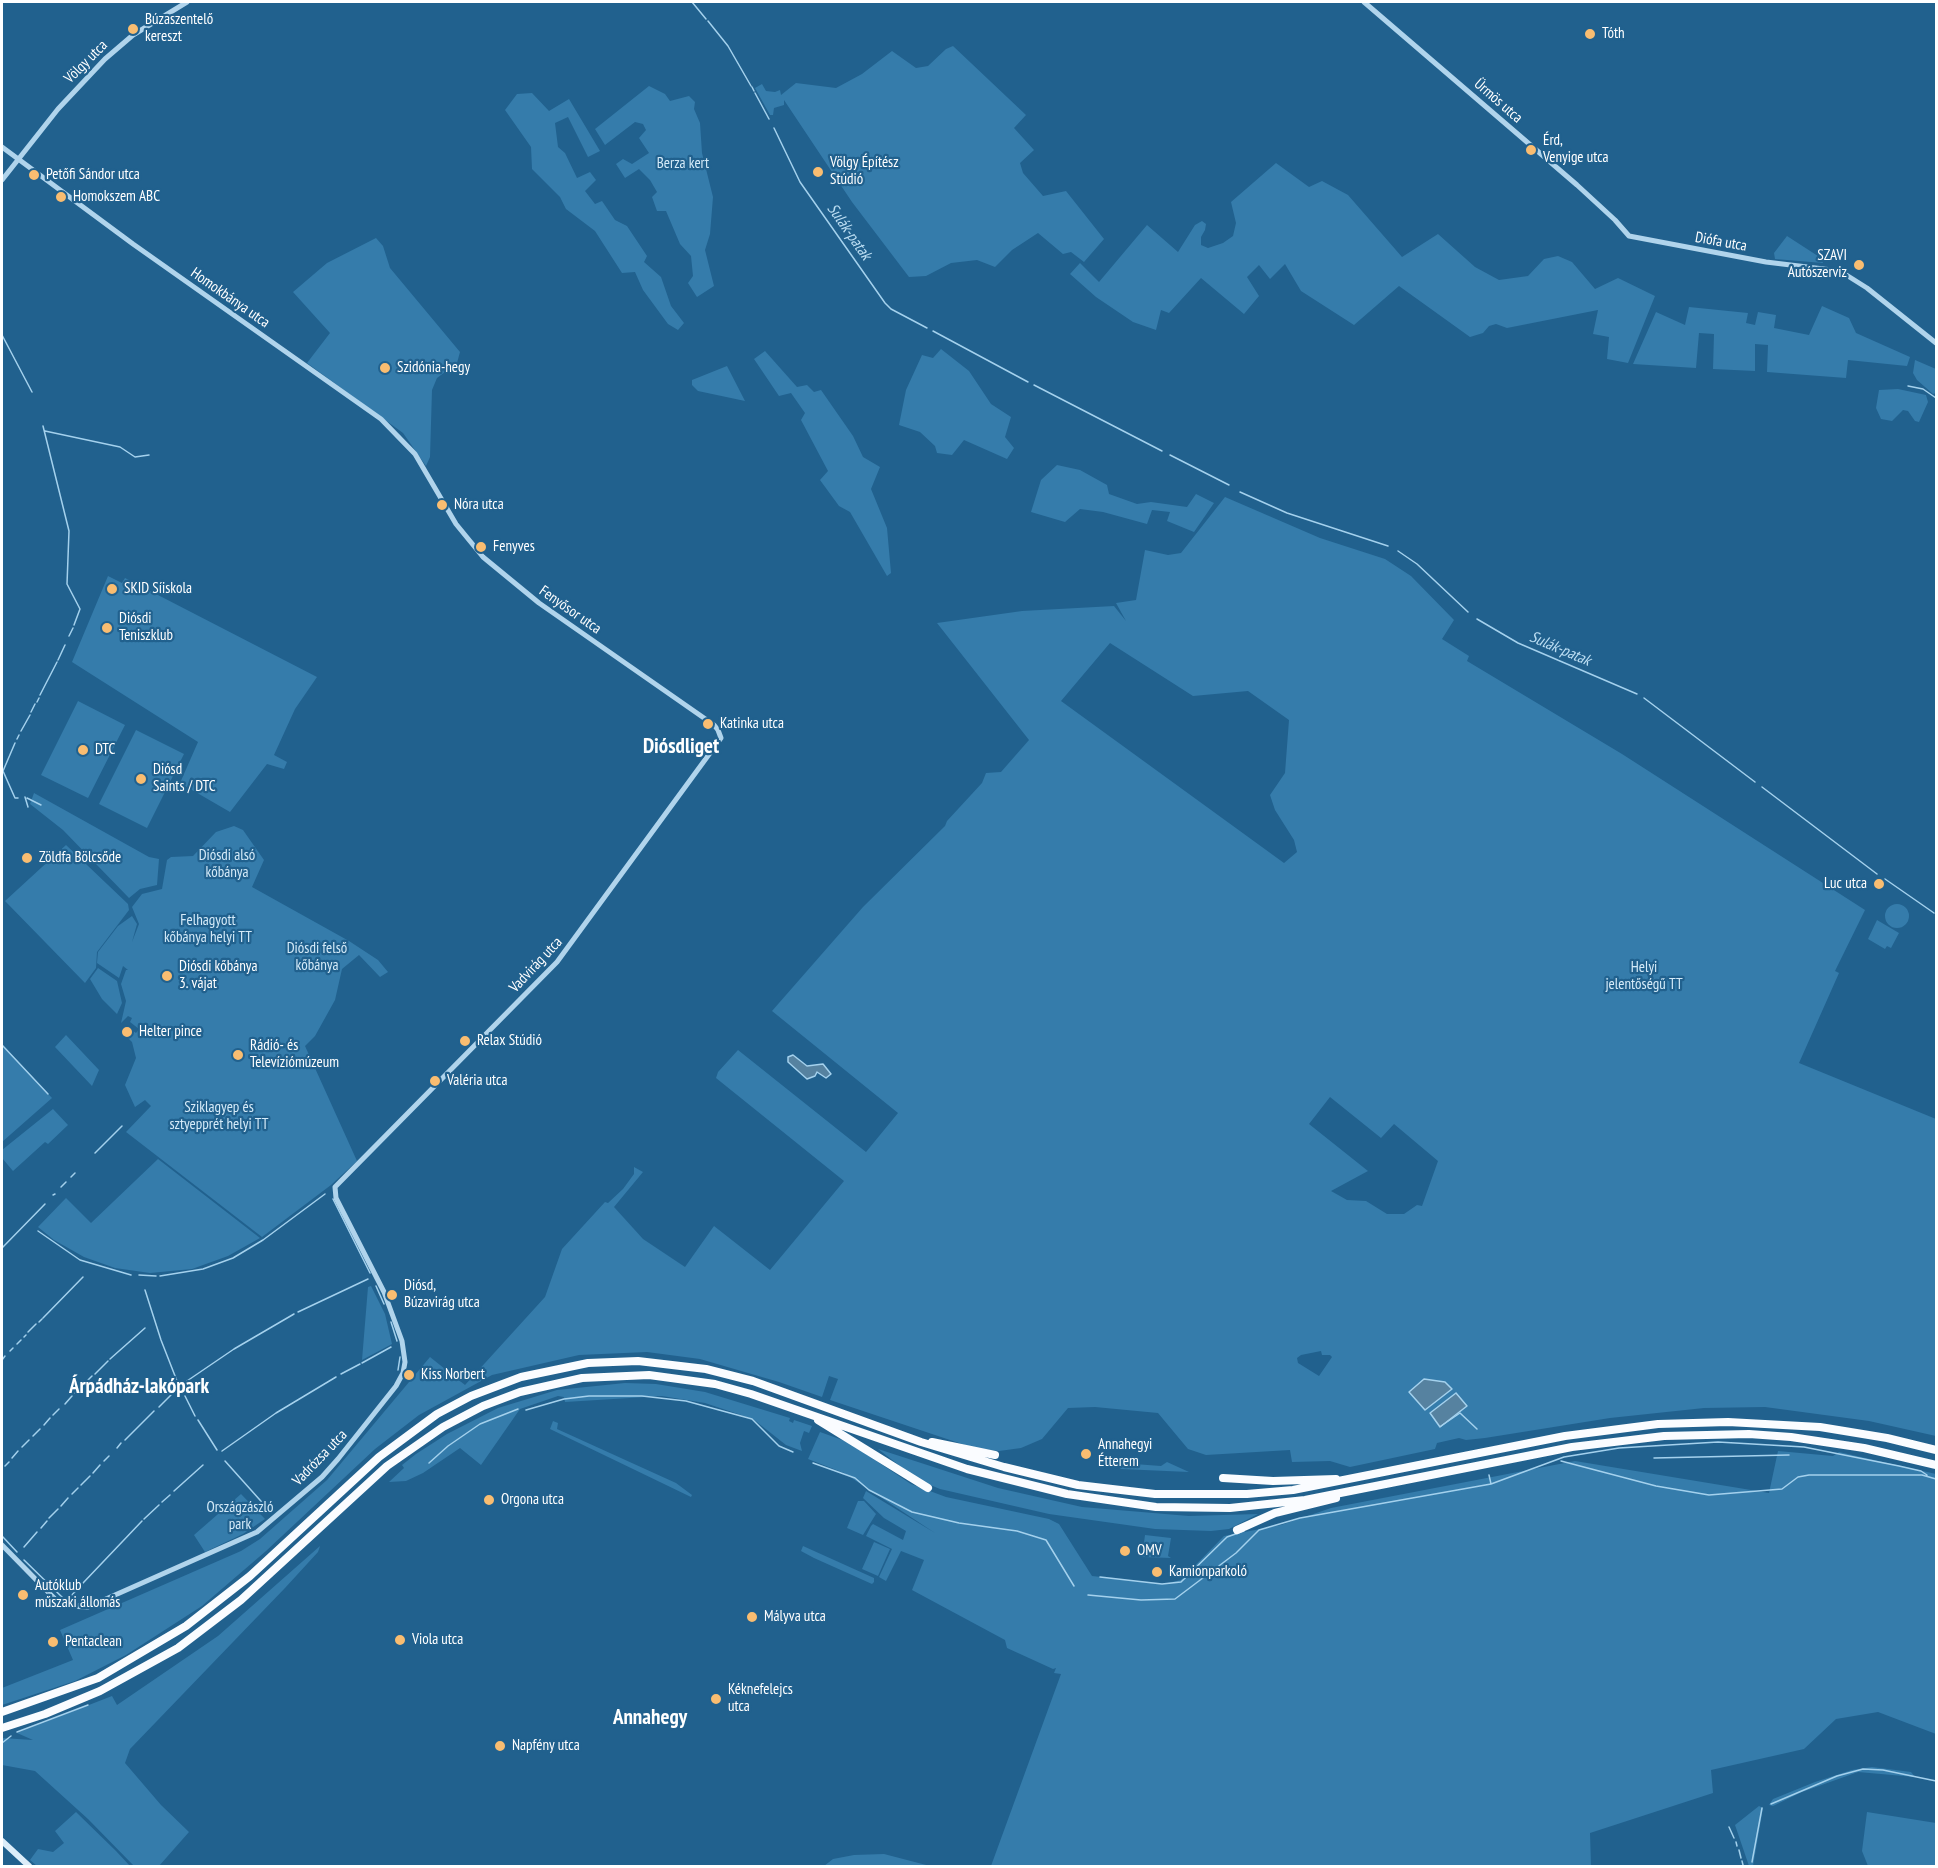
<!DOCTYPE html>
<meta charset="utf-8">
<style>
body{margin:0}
#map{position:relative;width:1938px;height:1868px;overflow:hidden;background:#21618e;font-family:"PT Sans Narrow",sans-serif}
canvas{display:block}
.frame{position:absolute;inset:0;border:3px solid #fff;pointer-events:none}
</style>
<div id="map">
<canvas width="1938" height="1868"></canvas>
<div class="frame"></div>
</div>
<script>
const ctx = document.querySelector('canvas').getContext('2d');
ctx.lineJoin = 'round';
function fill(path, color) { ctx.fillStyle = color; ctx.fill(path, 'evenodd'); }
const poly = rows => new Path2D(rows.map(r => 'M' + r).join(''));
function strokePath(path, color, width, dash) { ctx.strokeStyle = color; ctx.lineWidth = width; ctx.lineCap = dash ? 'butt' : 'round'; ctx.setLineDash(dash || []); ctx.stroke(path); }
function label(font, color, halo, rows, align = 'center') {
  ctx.font = font + ' "PT Sans Narrow",sans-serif'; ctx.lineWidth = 4.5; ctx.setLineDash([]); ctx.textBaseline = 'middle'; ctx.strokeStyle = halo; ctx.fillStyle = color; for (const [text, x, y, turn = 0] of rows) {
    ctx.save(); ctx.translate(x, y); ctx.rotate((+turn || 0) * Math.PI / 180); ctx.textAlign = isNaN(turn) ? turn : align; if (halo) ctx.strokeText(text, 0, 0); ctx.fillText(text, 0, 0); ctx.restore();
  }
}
fill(poly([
 [953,46,1026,115,1014,128,1034,150,1020,163,1023,173,1043,196,1066,191,1104,239,1084,262,1071,252,1063,254,1038,233,1012,250,995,267,977,260,951,263,926,276,909,277,852,202,784,100,784,105,774,108,773,115,770,115,755,88,762,84,766,91,775,92,780,90,781,95,796,83,836,88,862,74,892,51,916,68,928,66,946,49],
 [649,86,665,94,670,101,689,96,695,102,694,109,700,123,702,153,713,197,710,234,705,250,714,286,697,297,688,283,693,276,691,256,680,244,666,211,657,211,652,197,657,192,650,180,639,169,625,178,616,164,623,159,632,164,649,153,639,138,646,130,643,124,635,122,605,145,595,129],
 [532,93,549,111,569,99,600,151,588,157,568,117,555,123,558,147,565,153,577,178,590,172,596,180,585,191,595,204,602,201,615,220,627,226,647,256,644,262,661,277,671,306,684,323,678,330,668,324,643,290,635,272,622,273,595,231,566,209,560,197,532,169,531,147,505,110,517,94],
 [1276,163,1309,187,1322,181,1348,195,1402,257,1438,234,1475,267,1499,280,1528,276,1544,259,1558,256,1572,262,1595,289,1618,278,1655,296,1628,363,1607,359,1609,337,1593,334,1598,310,1507,328,1496,324,1489,326,1483,333,1470,337,1399,286,1354,325,1301,291,1285,264,1270,279,1259,265,1247,277,1259,296,1244,314,1201,278,1169,313,1161,310,1156,330,1133,322,1096,297,1070,274,1080,263,1099,282,1147,225,1178,252,1195,225,1202,221,1206,224,1205,230,1201,237,1201,245,1208,248,1223,243,1233,236,1236,223,1231,202],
 [1787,236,1821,258,1823,263,1775,259,1774,253],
 [376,238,383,246,390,268,460,352,457,363,437,378,432,390,430,457,426,466,403,433,307,363,330,333,293,292,327,263],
 [1822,306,1849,318,1856,333,1910,357,1907,366,1848,360,1846,378,1767,372,1768,345,1755,344,1755,371,1713,369,1714,334,1699,333,1696,368,1633,364,1656,312,1685,325,1689,307,1748,313,1746,323,1755,325,1758,312,1776,315,1774,328,1809,335],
 [941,349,969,371,991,404,1011,417,1005,437,1014,448,1007,459,964,440,952,455,937,453,935,446,920,432,899,425,906,390,922,355,933,358],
 [765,351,797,387,807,385,814,392,821,390,853,436,863,457,880,467,871,489,887,528,891,573,887,576,850,512,839,506,820,480,828,471,801,420,805,413,791,393,779,396,754,359],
 [1915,360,1936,369,1936,393,1933,394,1917,380,1913,373],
 [727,366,745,401,698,391,692,385,692,380],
 [1898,389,1926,395,1928,402,1919,422,1915,421,1908,411,1903,410,1892,421,1881,419,1876,408,1879,390],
 [1057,465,1080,470,1107,485,1109,494,1137,504,1151,502,1187,507,1196,494,1214,503,1194,532,1167,521,1170,512,1152,510,1147,524,1103,512,1080,509,1065,522,1031,512,1041,480],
 [1225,497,1320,538,1385,559,1411,576,1454,620,1442,639,1469,656,1467,661,1622,754,1865,910,1835,971,1839,973,1799,1063,1936,1119,1936,1436,1869,1421,1765,1407,1704,1408,1610,1418,1485,1438,1466,1440,1459,1438,1437,1443,1435,1449,1350,1467,1330,1461,1292,1462,1290,1450,1206,1455,1188,1449,1158,1413,1095,1407,1068,1408,1042,1439,1021,1448,999,1451,974,1448,830,1400,838,1379,829,1376,822,1397,779,1382,700,1359,647,1352,579,1355,492,1375,419,1415,375,1449,266,1551,202,1606,126,1655,75,1681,2,1705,2,1688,73,1660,60,1630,241,1551,260,1539,327,1480,430,1357,465,1385,545,1297,562,1249,605,1202,608,1203,623,1189,634,1174,634,1167,643,1172,614,1207,643,1239,685,1267,714,1226,770,1270,844,1181,716,1078,718,1072,738,1050,866,1152,898,1113,772,1011,863,907,945,826,947,821,982,783,986,773,1001,772,1029,740,937,623,1022,611,1114,606,1126,621,1116,603,1136,600,1145,550,1168,555,1181,553],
 [1110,643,1193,696,1248,691,1289,720,1285,773,1270,795,1275,810,1294,840,1297,852,1284,863,1061,701],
 [1330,1097,1381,1138,1394,1124,1438,1161,1422,1206,1417,1205,1404,1214,1387,1214,1366,1201,1347,1200,1331,1191,1368,1171,1309,1124],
 [1321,1351,1322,1355,1330,1355,1332,1357,1319,1376,1298,1363,1297,1358,1301,1355],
 [108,576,122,583,125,578,317,677,295,709,274,755,287,762,284,769,267,764,230,812,180,783,198,742,72,662],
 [78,701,125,725,88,798,41,775],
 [136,730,184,754,147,828,99,804],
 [34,793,149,857,159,859,157,885,140,889,129,898,63,830,30,804],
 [234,826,243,830,264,860,252,887,349,941,378,960,388,972,380,977,359,955,342,969,335,1000,315,1036,305,1046,357,1161,331,1185,262,1237,126,1132,151,1106,145,1100,135,1107,125,1085,136,1058,132,1042,126,1036,132,1030,136,1033,139,1029,130,1022,132,1018,128,1016,121,1023,126,1001,121,984,126,970,128,970,123,966,119,978,97,963,98,952,118,926,132,916,137,924,132,942,139,924,132,907,142,894,162,889,167,860,171,857,193,856,216,832],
 [66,845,128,904,129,910,97,952,96,968,85,983,5,901],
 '1885 916a12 12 0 1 1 24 0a12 12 0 1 1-24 0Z',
 [1877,920,1899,933,1891,948,1887,946,1885,949,1868,939],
 [98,968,117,981,122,1003,117,1014,102,999,90,979],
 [66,1035,99,1070,92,1086,55,1047],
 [2,1044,52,1098,2,1142],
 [53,1109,68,1125,48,1144,45,1142,13,1171,2,1158,2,1150],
 [158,1159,260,1238,228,1256,192,1269,150,1273,115,1268,84,1257,54,1240,38,1227,66,1198,91,1223],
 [371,1286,385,1314,392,1344,362,1360,368,1287],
 [625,1383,656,1384,705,1392,790,1418,789,1421,793,1423,794,1420,812,1426,809,1433,804,1431,800,1443,802,1451,786,1445,753,1419,705,1403,662,1396,565,1402,564,1397,558,1396,520,1409,481,1465,460,1448,423,1473,406,1481,389,1482,404,1468,402,1465,416,1454,447,1434,498,1408,557,1390],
 [553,1421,558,1423,557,1429,676,1483,692,1495,691,1497,550,1429],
 [820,1432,848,1442,911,1484,946,1497,1049,1519,1059,1524,1092,1576,1163,1584,1181,1580,1224,1536,1281,1525,1331,1508,1575,1461,1769,1493,1778,1451,1833,1456,1839,1452,1936,1474,1936,1734,1878,1712,1836,1719,1804,1749,1711,1770,1713,1793,1590,1833,1591,1866,991,1866,1061,1674,1054,1673,1056,1668,1053,1669,1007,1648,1005,1640,912,1590,924,1560,901,1551,886,1581,879,1577,892,1549,866,1536,871,1526,873,1524,903,1540,906,1531,884,1518,863,1498,866,1491,935,1533,844,1473,808,1459],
 [878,1449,998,1488,1082,1507,1189,1516,1258,1514,1229,1529,1211,1531,1155,1529,1049,1514,940,1489,918,1480],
 [1115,1459,1122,1460,1121,1463,1161,1466,1167,1462,1189,1472,1121,1469,1115,1464],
 [241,1494,265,1519,243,1534,205,1552,194,1535],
 [858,1501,864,1501,876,1514,863,1535,847,1528],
 [1145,1535,1171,1538,1168,1556,1171,1558,1142,1557],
 [874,1542,890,1549,878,1576,862,1569],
 [320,1546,318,1552,285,1588,130,1749,125,1763,161,1805,189,1832,159,1866,134,1866,88,1819,35,1771,2,1765,2,1738,33,1740,17,1733,112,1696,117,1705,218,1636],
 [803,1546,874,1578,874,1582,872,1584,814,1558,801,1551],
 [1872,1767,1911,1772,1915,1777,1858,1772,1802,1792,1773,1806,1769,1805,1773,1799,1815,1782,1852,1770],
 [1759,1806,1763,1808,1753,1866,1749,1866,1735,1825],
 [76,1812,116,1851,130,1866,37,1866,30,1860,38,1849,53,1852,64,1843,55,1831],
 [1867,1812,1936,1823,1936,1866,1868,1866,1862,1851],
 [884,1854,930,1866,824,1866,833,1859,854,1855]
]), '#357cab');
const water = poly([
 [793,1055,807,1066,823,1064,831,1074,826,1078,817,1072,815,1076,807,1079,788,1062,788,1057,793,1055],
 [1424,1379,1445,1382,1452,1389,1425,1410,1409,1392,1424,1379],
 [1456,1393,1467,1406,1440,1427,1430,1413,1456,1393]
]);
fill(water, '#5682a0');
strokePath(water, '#a4d1ed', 1.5);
strokePath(poly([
 [692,2,706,19],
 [708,21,728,46,751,86],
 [752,87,754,91],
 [755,93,769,119],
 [774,128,800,182,885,303,891,309,927,328],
 [933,331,1028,382],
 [2,335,32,392],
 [1034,385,1162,451],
 [1908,386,1923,389,1936,398],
 [43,426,69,531,67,584,80,609,74,625],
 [45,431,120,447,135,457,149,455],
 [1170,455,1229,485],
 [1240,492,1287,513,1388,546],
 [1398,551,1417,564,1468,612],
 [1477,619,1518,643,1637,694],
 [69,636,73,628],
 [58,660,65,645],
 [40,695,57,662],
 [1644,698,1755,782],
 [37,702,39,698],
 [31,712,35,704],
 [21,731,30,715],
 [17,739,19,735],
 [15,743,3,771,15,798,18,798],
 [1762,787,1877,874],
 [25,797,28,807],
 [27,798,41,805],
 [1885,879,1934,913],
 [2,1045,48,1094],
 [95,1153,122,1126],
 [71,1177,75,1173],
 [61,1187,66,1182],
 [53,1195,55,1194],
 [333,1199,370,1273],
 [38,1231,80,1260,131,1275],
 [2,1248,45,1204],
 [139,1275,156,1276],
 [160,1276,203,1269,233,1258,263,1240,325,1194],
 [376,1286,384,1304],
 [145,1290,161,1340,177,1381],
 [298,1312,368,1279],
 [43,1318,83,1277],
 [39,1322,42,1319],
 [391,1322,397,1341],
 [28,1332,36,1324],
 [24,1337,26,1335],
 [17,1344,21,1340],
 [10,1351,13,1348],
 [110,1359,145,1328],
 [2,1360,5,1356],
 [362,1363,391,1347],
 [398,1370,400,1357],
 [95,1374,108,1361],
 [341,1374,360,1364],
 [88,1380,92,1376],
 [184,1383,234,1349,294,1314],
 [75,1393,85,1383],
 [185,1396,195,1416],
 [65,1404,72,1396],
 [159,1407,173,1393],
 [526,1410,564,1399,589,1396,642,1396,686,1401,752,1419,779,1446,793,1452],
 [53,1415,59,1409],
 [198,1420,217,1450],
 [44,1425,50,1418],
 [1441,1426,1460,1413,1477,1429],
 [33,1436,40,1429],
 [125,1440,154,1411],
 [22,1447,29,1440],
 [117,1448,121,1443],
 [222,1451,276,1413,336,1377],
 [12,1458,18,1451],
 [1654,1458,1789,1455],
 [104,1461,109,1456],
 [225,1461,268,1509],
 [1561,1461,1656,1486,1709,1495,1782,1489,1798,1477,1809,1475,1922,1475,1936,1479],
 [429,1463,448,1446,480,1424,518,1409],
 [813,1463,855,1478,869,1490,912,1512,959,1523,1017,1531,1046,1540,1074,1586],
 [5,1466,9,1462],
 [93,1473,100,1465],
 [1489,1475,1491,1484,1564,1457,1619,1448,1718,1442,1804,1447,1899,1466,1921,1471,1927,1475],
 [81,1485,90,1476],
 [174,1491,203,1465],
 [72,1494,78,1488],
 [162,1502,170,1495],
 [61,1506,68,1498],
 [49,1518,58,1509],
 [144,1519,159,1505],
 [41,1528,47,1521],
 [2,1536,17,1552],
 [24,1547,37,1532],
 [24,1560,64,1599],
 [1100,1577,1162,1584,1181,1582,1227,1537,1244,1531],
 [83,1583,142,1521],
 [1088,1595,1141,1600,1175,1599,1236,1553,1259,1530,1300,1518,1491,1484],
 [71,1596,80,1586],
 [78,1604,95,1601],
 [17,1732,88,1705],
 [2,1743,11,1736],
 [1771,1804,1837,1776,1863,1769,1883,1770,1936,1781],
 [1729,1827,1734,1838],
 [1736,1842,1737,1846],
 [1739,1850,1741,1858],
 [1742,1861,1743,1865],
 [1752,1862,1762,1808]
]), '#a4d1ed', 1.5);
strokePath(poly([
 [1364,2,1577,185,1615,220,1629,236,1766,262,1840,271,1867,288,1936,343],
 [2,147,133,244,381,419,415,454,456,524,483,557,539,603,714,725,718,730,721,738,557,962,335,1187,336,1198,384,1292,402,1341,405,1362,403,1373,396,1386,338,1459,322,1477,257,1532,88,1607,68,1606,55,1599,2,1545],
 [2,180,58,109,105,59,133,35,187,2]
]), '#b0d4ec', 5);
strokePath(poly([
 [2,1841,29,1866]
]), '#dcedf9', 6);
strokePath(poly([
 [818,1420,928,1488],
 [932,1442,995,1455],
 [1223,1478,1273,1481,1336,1479],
 [1237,1530,1275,1513,1336,1498],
 [2,1712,98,1678,186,1626,250,1576,379,1457,437,1414,471,1396,521,1377,588,1363,638,1361,706,1369,753,1381,921,1442,1004,1467,1078,1485,1155,1494,1247,1494,1293,1490,1565,1436,1658,1424,1728,1422,1820,1427,1887,1438,1936,1450],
 [2,1728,45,1714,100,1691,178,1648,241,1600,387,1466,443,1427,483,1406,520,1392,582,1378,649,1375,715,1384,751,1394,967,1469,1067,1494,1156,1507,1230,1508,1305,1500,1572,1447,1664,1436,1749,1434,1791,1437,1864,1448,1936,1465]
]), '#fafcff', 8);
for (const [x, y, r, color] of [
 [133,29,6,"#f9bd71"],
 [1590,34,6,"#f9bd71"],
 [1531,150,6,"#f9bd71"],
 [818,172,6,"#f9bd71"],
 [34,175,6,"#f9bd71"],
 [61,197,6,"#f9bd71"],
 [1859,265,6,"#f9bd71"],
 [385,368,6,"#f9bd71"],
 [442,505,6,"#f9bd71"],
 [481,547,6,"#f9bd71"],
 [112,589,6,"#f9bd71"],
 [107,628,6,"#f9bd71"],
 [708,724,6,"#f9bd71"],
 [83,750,6,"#f9bd71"],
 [141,779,6,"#f9bd71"],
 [27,858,6,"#f9bd71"],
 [1879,884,6,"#f9bd71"],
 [167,976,6,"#f9bd71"],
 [127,1032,6,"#f9bd71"],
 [465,1041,6,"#f9bd71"],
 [238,1055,6,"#f9bd71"],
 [435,1081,6,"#f9bd71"],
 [392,1295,6,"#f9bd71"],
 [409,1375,6,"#f9bd71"],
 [1086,1454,6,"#f9bd71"],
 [489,1500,6,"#f9bd71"],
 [1125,1551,6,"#f9bd71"],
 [1157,1572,6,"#f9bd71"],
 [23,1595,6,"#f9bd71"],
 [752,1617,6,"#f9bd71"],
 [400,1640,6,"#f9bd71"],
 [53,1642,6,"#f9bd71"],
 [716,1699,6,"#f9bd71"],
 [500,1746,6,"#f9bd71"]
]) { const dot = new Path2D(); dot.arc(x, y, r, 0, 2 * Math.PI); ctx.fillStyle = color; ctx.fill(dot); strokePath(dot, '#21618e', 2); }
label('15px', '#fff', '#21618e', [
 ["Búzaszentelő",145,20],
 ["kereszt",145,37],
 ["Tóth",1602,34],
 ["Érd,",1543,141],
 ["Venyige utca",1543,158],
 ["Völgy Építész",830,163],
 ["Stúdió",830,180],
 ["Petőfi Sándor utca",46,175],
 ["Homokszem ABC",73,197],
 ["SZAVI",1847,256,"right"],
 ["Autószerviz",1847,273,"right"],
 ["Szidónia-hegy",397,368],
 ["Nóra utca",454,505],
 ["Fenyves",493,547],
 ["SKID Síiskola",124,589],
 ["Diósdi",119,619],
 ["Teniszklub",119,636],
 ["Katinka utca",720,724],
 ["DTC",95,750],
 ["Diósd",153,770],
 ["Saints / DTC",153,787],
 ["Zöldfa Bölcsőde",39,858],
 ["Luc utca",1867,884,"right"],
 ["Diósdi kőbánya",179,967],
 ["3. vájat",179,984],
 ["Helter pince",139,1032],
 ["Relax Stúdió",477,1041],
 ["Rádió- és",250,1046],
 ["Televíziómúzeum",250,1063],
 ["Valéria utca",447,1081],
 ["Diósd,",404,1286],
 ["Búzavirág utca",404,1303],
 ["Kiss Norbert",421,1375],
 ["Annahegyi",1098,1445],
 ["Étterem",1098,1462],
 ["Orgona utca",501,1500],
 ["OMV",1137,1551],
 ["Kamionparkoló",1169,1572],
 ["Autóklub",35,1586],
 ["műszaki állomás",35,1603],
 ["Mályva utca",764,1617],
 ["Viola utca",412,1640],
 ["Pentaclean",65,1642],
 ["Kéknefelejcs",728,1690],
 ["utca",728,1707],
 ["Napfény utca",512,1746]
], 'left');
label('15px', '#fff', '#21618e', [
 ["Völgy utca",86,62,-45],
 ["Ürmös utca",1498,101,41],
 ["Diófa utca",1721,242,10],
 ["Homokbánya utca",230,298,35],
 ["Fenyősor utca",570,610,35],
 ["Vadvirág utca",536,965,-47],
 ["Vadrózsa utca",320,1458,-46]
]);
label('15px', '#d5ebf9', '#21618e', [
 ["Berza kert",683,164],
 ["Diósdi alsó",227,856],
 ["kőbánya",227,873],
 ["Felhagyott",208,921],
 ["kőbánya helyi TT",208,938],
 ["Diósdi felső",317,949],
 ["kőbánya",317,966],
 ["Helyi",1644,968],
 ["jelentőségű TT",1644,985],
 ["Sziklagyep és",219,1108],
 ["sztyepprét helyi TT",219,1125],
 ["Országzászló",240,1508],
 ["park",240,1525]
]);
label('italic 16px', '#bcdef3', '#21618e', [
 ["Sulák-patak",849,232,55],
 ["Sulák-patak",1560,649,23]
]);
label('bold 21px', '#fff', '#21618e', [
 ["Diósdliget",681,747],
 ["Árpádház-lakópark",139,1387],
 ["Annahegy",650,1718]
]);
</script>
